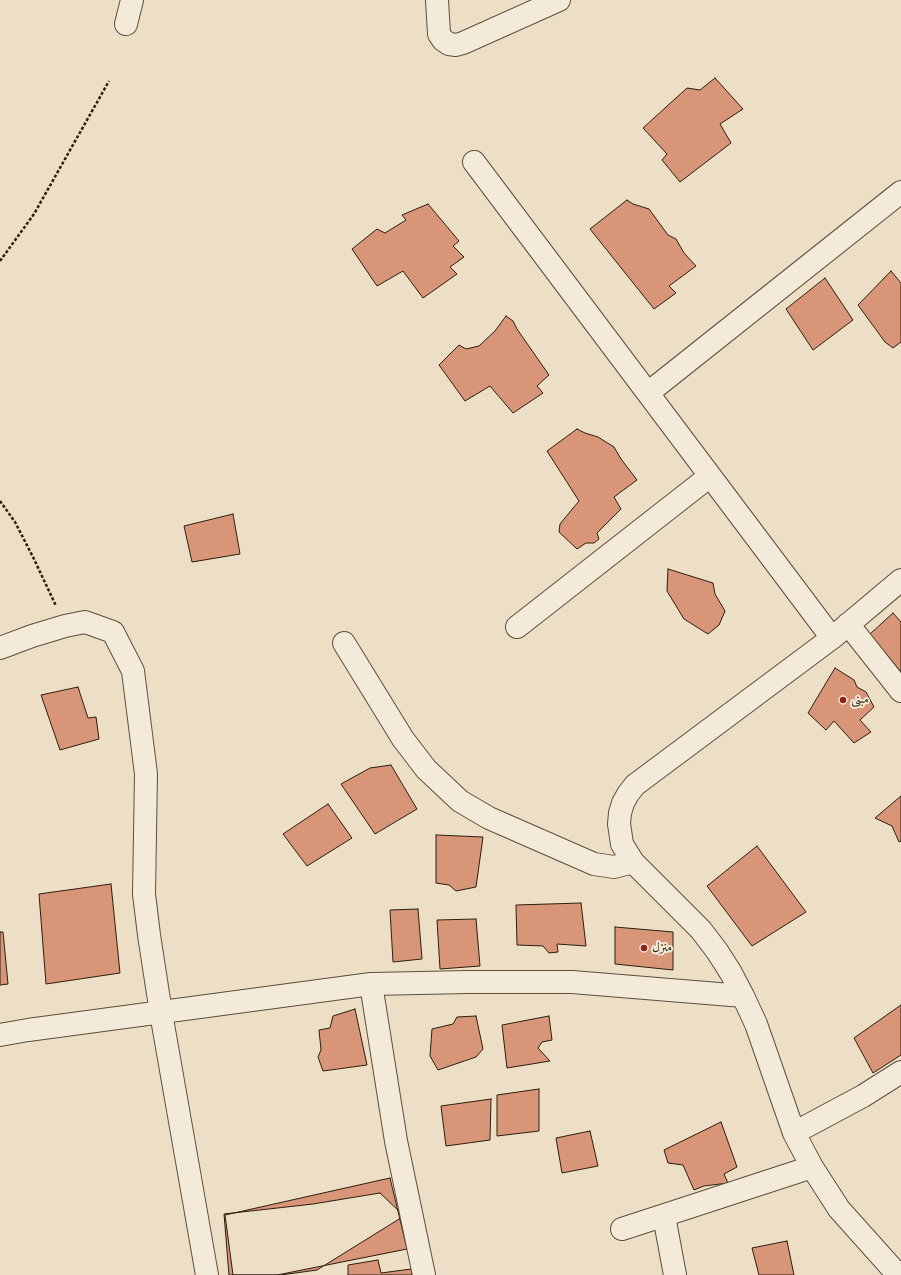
<!DOCTYPE html>
<meta charset="utf-8">
<style>
body{margin:0}
canvas{display:block;background:#eddfc5}
</style>
<canvas width="901" height="1275"></canvas>
<script>
const ctx = document.querySelector('canvas').getContext('2d');
ctx.lineJoin = 'round';
function fill(path, color) { ctx.fillStyle = color; ctx.fill(path, 'evenodd'); }
const poly = rows => new Path2D(rows.map(r => 'M' + r).join(''));
function strokePath(path, color, width, dash) { ctx.strokeStyle = color; ctx.lineWidth = width; ctx.lineCap = dash ? 'butt' : 'round'; ctx.setLineDash(dash || []); ctx.stroke(path); }
function label(font, color, halo, rows, align = 'center') {
  ctx.font = font + ' "IM FELL Double Pica",Amiri,serif'; ctx.lineWidth = 4; ctx.setLineDash([]); ctx.textBaseline = 'middle'; ctx.strokeStyle = halo; ctx.fillStyle = color; for (const [text, x, y, turn = 0] of rows) {
    ctx.save(); ctx.translate(x, y); ctx.rotate((+turn || 0) * Math.PI / 180); ctx.textAlign = isNaN(turn) ? turn : align; if (halo) ctx.strokeText(text, 0, 0); ctx.fillText(text, 0, 0); ctx.restore();
  }
}
const building = poly([
 [715,78,743,109,720,124,731,143,680,182,662,160,667,154,643,128,687,88,700,90,715,78],
 [627,200,633,204,649,209,668,235,676,239,684,253,696,266,669,286,676,293,654,309,590,229,627,200],
 [428,204,459,241,453,246,464,257,450,267,457,274,423,298,403,271,377,286,352,249,377,229,385,233,406,220,402,215,428,204],
 [891,271,901,283,901,342,893,348,885,342,858,305,891,271],
 [825,278,853,320,813,350,786,309,825,278],
 [506,316,513,321,517,329,549,375,537,386,543,393,513,413,490,386,465,401,439,365,459,345,466,349,479,346,495,331,506,316],
 [577,429,585,433,598,437,614,447,621,459,637,480,614,497,621,509,597,533,599,539,594,543,586,543,577,549,559,532,560,524,579,501,547,451,577,429],
 [233,514,240,554,192,562,184,526,233,514],
 [668,569,713,583,715,594,725,611,719,625,708,634,684,619,667,591,668,569],
 [893,613,901,622,901,672,870,634,893,613],
 [835,668,854,680,857,687,866,692,874,707,860,720,871,732,854,743,834,721,826,730,808,713,835,668],
 [78,687,88,718,96,717,99,739,60,750,41,695,78,687],
 [391,765,417,809,375,834,341,784,370,768,391,765],
 [901,796,901,841,899,842,892,826,875,818,901,796],
 [328,804,352,838,307,866,283,834,328,804],
 [436,835,483,837,476,887,456,891,449,885,436,883,436,835],
 [757,846,806,912,752,946,707,886,757,846],
 [111,884,120,973,46,984,39,894,111,884],
 [581,903,586,946,557,944,558,952,549,953,543,946,517,945,516,905,581,903],
 [418,909,422,959,393,962,390,910,418,909],
 [476,919,480,966,440,969,437,920,476,919],
 [615,927,673,932,673,970,615,964,615,927],
 [0,932,3,932,8,984,0,985,0,932],
 [901,1005,901,1055,873,1073,854,1038,901,1005],
 [355,1009,367,1065,323,1071,318,1057,321,1050,319,1030,330,1028,333,1016,355,1009],
 [476,1016,483,1049,476,1057,438,1070,430,1056,432,1029,453,1024,457,1017,476,1016],
 [549,1016,552,1040,542,1042,538,1048,550,1061,507,1068,502,1025,549,1016],
 [539,1089,539,1131,497,1136,497,1095,539,1089],
 [491,1099,490,1140,446,1146,441,1106,491,1099],
 [721,1122,737,1167,724,1174,728,1183,704,1186,694,1190,683,1165,668,1163,664,1150,721,1122],
 [590,1131,598,1166,562,1173,556,1138,590,1131],
 [390,1178,407,1249,277,1275,233,1275,225,1215,390,1178],
 [380,1193,404,1216,317,1270,281,1275,229,1275,224,1214,313,1204,380,1193],
 [787,1241,794,1275,759,1275,752,1248,787,1241],
 [378,1260,381,1273,411,1269,412,1275,348,1275,348,1265,378,1260]
]);
fill(building, '#d89578');
strokePath(building, '#2a1f0f', 1);
const minor = poly([
 [437,0,439,34,443,40,449,44,456,45,463,43,559,0],
 [126,24,132,0],
 [474,162,832,638],
 [648,393,901,192],
 [848,624,901,691],
 [517,627,710,476],
 [344,643,403,739,426,769,460,801,489,818,594,864,614,867,633,862],
 [0,648,32,636,65,626,85,622,113,632,133,671,146,774,144,894,149,935,161,1013,207,1275],
 [371,984,396,1141,424,1275],
 [0,1035,28,1030,371,984,468,982,572,982,743,996],
 [794,1133,863,1096,901,1072],
 [664,1216,675,1275],
 [622,1229,812,1167],
 [898,1275,839,1209,812,1167,794,1133,756,1024,743,996,731,973,717,951,701,930,633,862,622,844,619,824,620,813,623,803,628,794,635,785,832,638,901,580]
]);
strokePath(minor, '#5b4f3c', 24);
strokePath(poly([
 [0,261,34,214,109,81],
 [0,501,15,522,34,559,56,606]
]), '#2a1f0f', 2.5, [3, 2]);
strokePath(minor, '#f3ead9', 22);
for (const [x, y, r, color] of [
 [843,700,4,"#8f2418"],
 [644,948,4,"#8f2418"]
]) { const dot = new Path2D(); dot.arc(x, y, r, 0, 2 * Math.PI); ctx.fillStyle = color; ctx.fill(dot); strokePath(dot, '#f3ead9', 1.5); }
label('13px', '#2a1f0f', '#f3ead9', [
 ["مبنى",851,700],
 ["منزل",652,948]
], 'left');
</script>
